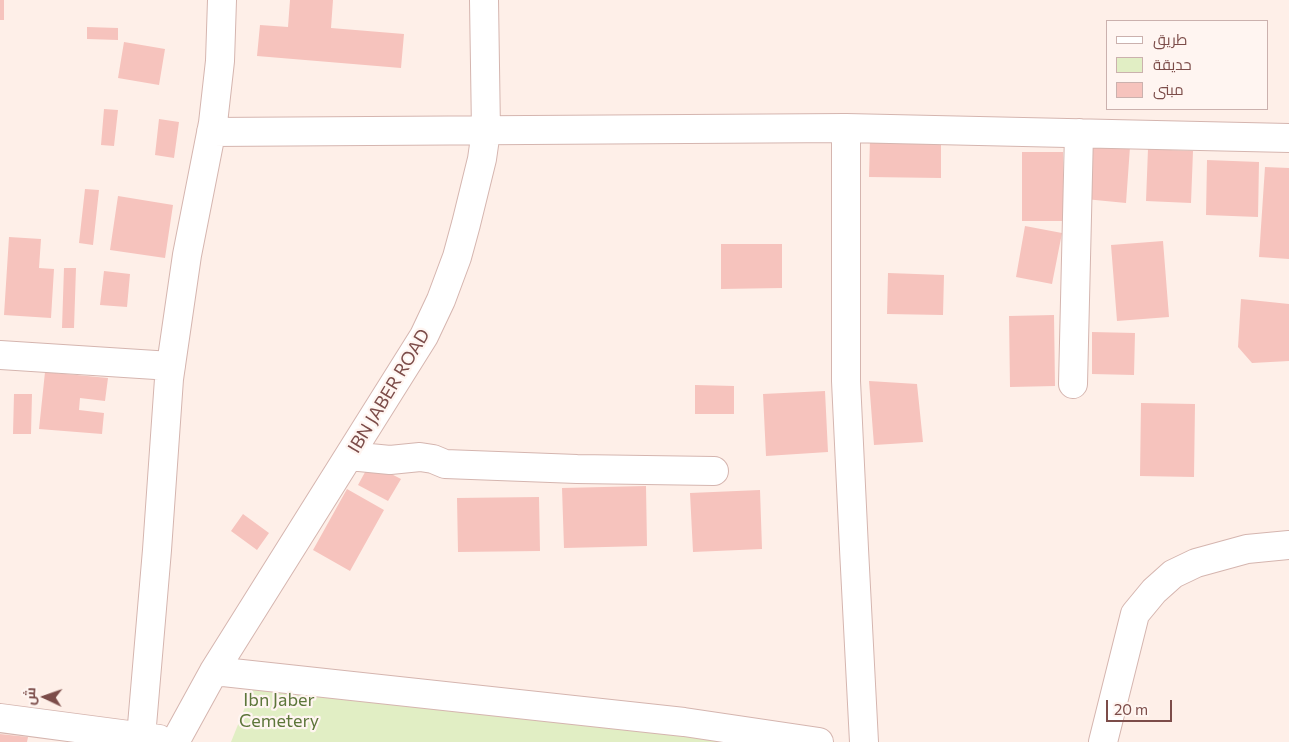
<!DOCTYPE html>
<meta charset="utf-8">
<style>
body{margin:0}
#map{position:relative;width:1289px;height:742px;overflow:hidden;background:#feefe8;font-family:Commissioner,Cairo,sans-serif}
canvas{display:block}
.legend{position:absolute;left:1106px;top:20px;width:162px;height:90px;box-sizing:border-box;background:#fff5f1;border:1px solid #cbb1ae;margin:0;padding:6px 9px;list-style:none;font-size:15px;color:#7c4c49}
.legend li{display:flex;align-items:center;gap:10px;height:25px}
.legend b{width:25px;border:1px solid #cbb1ae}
.north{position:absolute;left:20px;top:672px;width:50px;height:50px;-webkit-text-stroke:4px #fff5f1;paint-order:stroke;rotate:273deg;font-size:14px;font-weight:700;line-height:20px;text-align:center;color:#7c4c49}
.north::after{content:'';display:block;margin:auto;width:18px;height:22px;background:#7c4c49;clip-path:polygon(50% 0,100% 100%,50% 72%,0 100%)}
.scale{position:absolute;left:1106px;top:700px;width:66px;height:22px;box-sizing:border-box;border:2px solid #7c4c49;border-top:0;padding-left:6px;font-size:15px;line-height:18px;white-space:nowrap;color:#7c4c49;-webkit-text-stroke:4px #fff5f1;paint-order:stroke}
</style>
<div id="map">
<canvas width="1289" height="742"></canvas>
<ul class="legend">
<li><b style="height:6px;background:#fff"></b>طريق</li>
<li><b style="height:14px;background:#e1eec4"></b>حديقة</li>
<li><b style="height:14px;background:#f6c3bd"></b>مبنى</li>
</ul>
<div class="north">ش</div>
<div class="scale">20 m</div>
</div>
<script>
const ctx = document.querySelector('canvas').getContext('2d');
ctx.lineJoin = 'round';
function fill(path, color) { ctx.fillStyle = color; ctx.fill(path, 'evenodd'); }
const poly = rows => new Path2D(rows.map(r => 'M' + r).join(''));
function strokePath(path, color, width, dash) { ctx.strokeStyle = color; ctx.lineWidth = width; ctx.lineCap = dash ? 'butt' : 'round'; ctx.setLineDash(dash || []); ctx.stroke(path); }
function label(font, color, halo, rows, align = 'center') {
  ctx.font = font + ' Commissioner,sans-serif'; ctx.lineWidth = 4.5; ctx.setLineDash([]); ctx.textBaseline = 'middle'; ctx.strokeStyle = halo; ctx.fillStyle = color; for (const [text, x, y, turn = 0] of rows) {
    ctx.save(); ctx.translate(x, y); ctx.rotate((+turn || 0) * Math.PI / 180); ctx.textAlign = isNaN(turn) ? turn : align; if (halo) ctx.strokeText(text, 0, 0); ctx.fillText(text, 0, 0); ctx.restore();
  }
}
fill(poly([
 [258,675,719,727,718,742,231,742]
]), '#e1eec4');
fill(poly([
 [0,0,4,0,4,20,0,20],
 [290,0,333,0,331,28,404,34,401,68,257,56,260,25,288,27],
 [87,27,118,28,118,40,87,39],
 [124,42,165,49,159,85,118,78],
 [104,109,118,110,114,146,101,145],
 [159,119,179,122,174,158,155,155],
 [870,139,941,140,941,178,869,177],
 [1090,144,1130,147,1126,203,1085,199],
 [1148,149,1193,151,1191,203,1146,201],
 [1022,152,1063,152,1063,221,1022,221],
 [1207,160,1259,162,1258,217,1206,215],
 [1265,167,1289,168,1289,259,1259,257],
 [85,189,99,190,93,245,79,243],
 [118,196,173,205,165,258,110,250],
 [1025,226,1062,233,1052,284,1016,277],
 [9,237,41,239,39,268,54,269,51,318,4,315],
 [1163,241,1169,317,1117,321,1111,245],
 [721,244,782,244,782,288,721,289],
 [64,268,76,268,74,328,62,328],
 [104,271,130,274,127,307,100,305],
 [888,273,944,275,943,315,887,314],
 [1241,299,1289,304,1289,361,1252,363,1238,347],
 [1054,315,1055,386,1010,387,1009,316],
 [1092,332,1135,333,1134,375,1092,374],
 [45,372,108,378,105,401,80,398,79,410,104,413,102,434,39,429],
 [869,381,917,384,923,442,874,445],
 [695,385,734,386,734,414,695,414],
 [825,391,828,452,766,456,763,394],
 [14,394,32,394,31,434,13,434],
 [1141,403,1195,404,1194,477,1140,476],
 [370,463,401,479,388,501,358,485],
 [646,486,647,546,564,548,562,488],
 [347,489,384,510,350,571,313,550],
 [760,490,762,549,693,552,690,493],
 [539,497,540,551,458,552,457,498],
 [243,514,269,533,257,550,231,531],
 [0,734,28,737,27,742,0,742]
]), '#f6c3bd');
const minor = poly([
 [846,128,846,381,854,549,864,742],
 [211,132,846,128,1289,138],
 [0,355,171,366],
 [1073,384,1079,133],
 [349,456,390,460,420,457,433,459,445,464,577,469,714,471],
 [214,671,684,722,819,742],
 [0,718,159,739],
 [141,737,157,550,169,379,187,255,213,123,220,61,222,0],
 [175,742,214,671,424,336,441,300,457,257,466,224,482,159,486,131,484,0],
 [1103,742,1135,614,1154,591,1173,574,1196,563,1247,549,1289,545]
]);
strokePath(minor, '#d5b5af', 30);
strokePath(minor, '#fff', 28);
label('18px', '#7c4c49', '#fff5f1', [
 ["IBN JABER ROAD",389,391,-59]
]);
label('18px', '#5d763a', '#fff5f1', [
 ["Ibn Jaber",279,700],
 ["Cemetery",279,721]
]);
</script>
